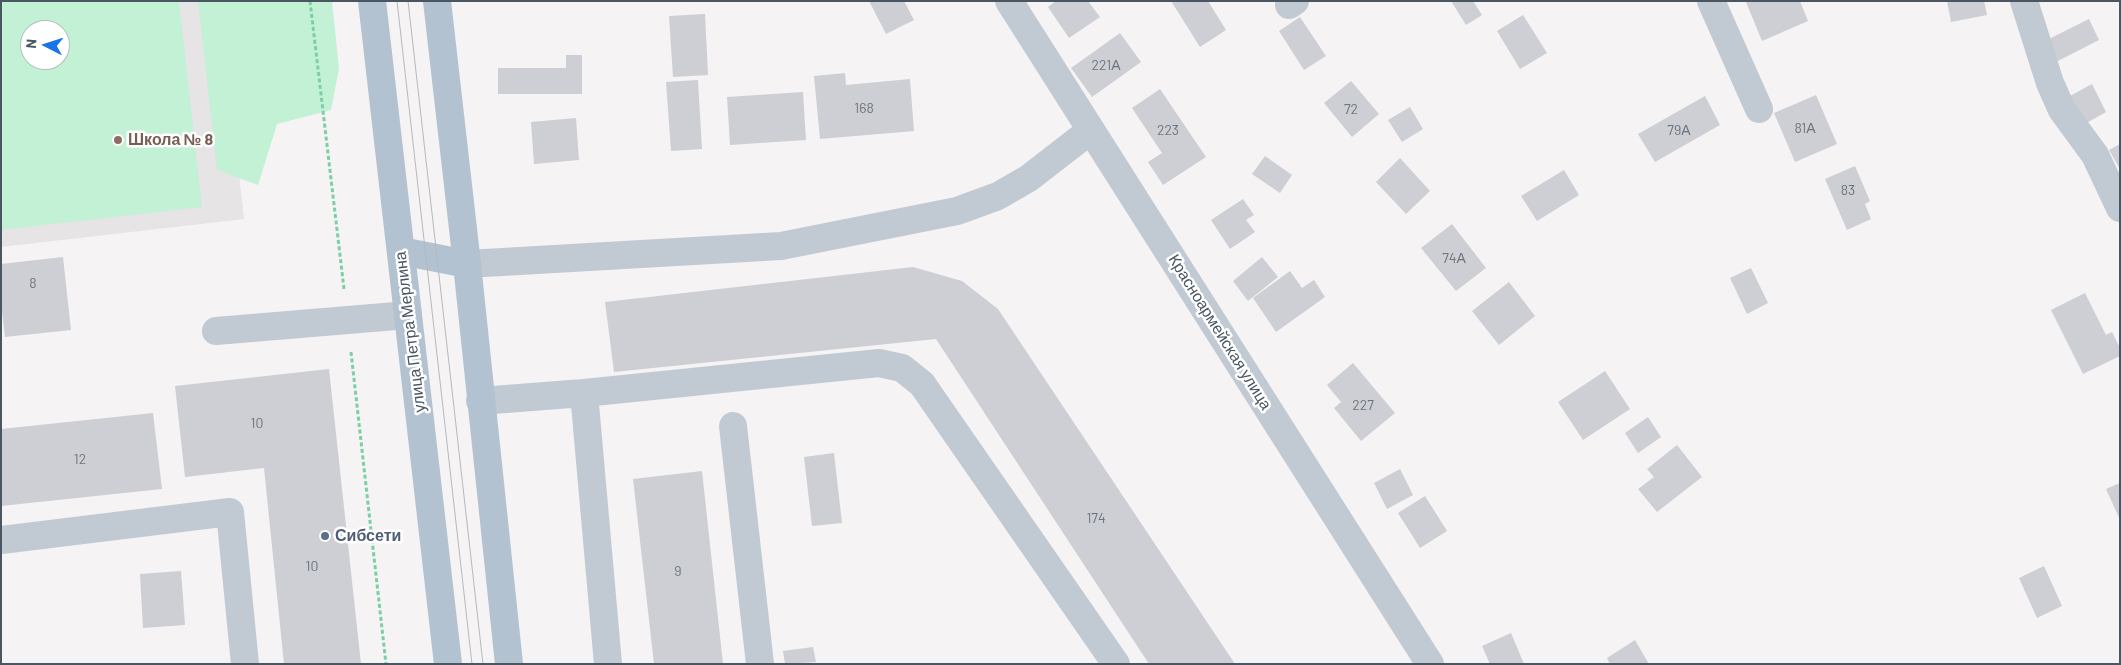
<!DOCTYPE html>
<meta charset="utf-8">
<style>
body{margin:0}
#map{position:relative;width:2121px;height:665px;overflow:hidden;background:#f5f3f3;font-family:Barlow,sans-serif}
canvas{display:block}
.frame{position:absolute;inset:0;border:2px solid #4a5661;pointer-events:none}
.north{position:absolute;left:20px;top:20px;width:50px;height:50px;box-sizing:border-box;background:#fff;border:1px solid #b7bbc0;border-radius:50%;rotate:275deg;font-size:14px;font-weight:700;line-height:20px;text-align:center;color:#4a5661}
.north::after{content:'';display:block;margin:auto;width:18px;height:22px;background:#1a73e8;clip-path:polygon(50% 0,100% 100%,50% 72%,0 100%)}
</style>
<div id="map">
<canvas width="2121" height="665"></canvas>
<div class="frame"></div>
<div class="north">N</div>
</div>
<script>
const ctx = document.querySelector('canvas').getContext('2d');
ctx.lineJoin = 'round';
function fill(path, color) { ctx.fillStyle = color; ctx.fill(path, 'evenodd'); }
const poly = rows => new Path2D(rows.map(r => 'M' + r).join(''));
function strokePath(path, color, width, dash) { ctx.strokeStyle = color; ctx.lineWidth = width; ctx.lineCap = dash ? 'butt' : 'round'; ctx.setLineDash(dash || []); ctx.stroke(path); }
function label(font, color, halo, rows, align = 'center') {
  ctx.font = font + ' Barlow,sans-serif'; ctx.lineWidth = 5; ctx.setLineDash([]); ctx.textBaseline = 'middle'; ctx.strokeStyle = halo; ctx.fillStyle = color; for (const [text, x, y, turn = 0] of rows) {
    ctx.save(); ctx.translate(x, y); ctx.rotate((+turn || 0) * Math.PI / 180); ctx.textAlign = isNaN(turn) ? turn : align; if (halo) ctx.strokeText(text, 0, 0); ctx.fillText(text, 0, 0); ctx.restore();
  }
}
fill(poly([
 [1,1,220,1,244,219,1,247],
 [30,30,60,30,60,60,30,60]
]), '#e6e4e5');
fill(poly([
 [1,1,179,1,202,207,1,230],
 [30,30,60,30,60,60,30,60],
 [198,1,332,1,339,69,331,110,277,124,258,185,217,170]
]), '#c3f1d5');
fill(poly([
 [869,1,904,1,914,20,886,34],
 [1056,1,1088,1,1100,17,1069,38,1048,7],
 [1171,1,1208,1,1226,30,1200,47],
 [1451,1,1473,1,1482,15,1466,25],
 [1800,1,1808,21,1762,41,1746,2],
 [1947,1,1984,1,1987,15,1951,22],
 [705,14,708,75,673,77,669,16],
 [1523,15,1547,53,1520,69,1497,31],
 [1300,17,1326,56,1304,70,1279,31],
 [2089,19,2099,40,2056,62,2045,41],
 [1120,33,1141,62,1092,97,1071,68],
 [566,55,582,55,582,94,498,94,498,68,566,68],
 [845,73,846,85,910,79,914,131,820,139,814,76],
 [698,80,702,149,671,151,666,82],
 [1351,81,1379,114,1352,137,1324,103],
 [2092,84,2106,112,2083,125,2068,97],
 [1160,89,1206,157,1163,185,1148,162,1162,153,1132,108],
 [803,92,806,140,730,145,727,97],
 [1816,95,1837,144,1795,162,1774,113],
 [1705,96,1720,125,1655,162,1638,134],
 [1410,107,1423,129,1402,142,1388,120],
 [576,118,579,160,534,164,531,122],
 [2120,144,2120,169,2109,150],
 [1265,156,1292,175,1280,193,1252,174],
 [1400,158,1430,191,1406,214,1376,182],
 [1855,166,1870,201,1865,204,1871,219,1847,230,1825,179],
 [1564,170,1579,195,1537,221,1521,196],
 [1243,199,1254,215,1246,220,1255,232,1230,249,1211,220],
 [1452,224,1486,268,1456,291,1421,248],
 [63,257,71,330,5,337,1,302,1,264],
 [1262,257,1278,277,1248,301,1233,281],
 [913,267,962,281,998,309,1235,664,1149,664,936,339,614,372,605,302],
 [1751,268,1768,303,1747,314,1730,278],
 [1290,271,1302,288,1314,280,1325,297,1276,332,1253,298],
 [1509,282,1535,316,1499,345,1472,311],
 [2085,293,2106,335,2112,332,2120,348,2120,356,2083,374,2051,310],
 [1353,363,1395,413,1361,441,1334,408,1341,402,1327,385],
 [329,369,361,664,284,664,264,468,185,477,175,386],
 [1605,371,1630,409,1583,440,1558,402],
 [153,413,162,489,1,506,1,429],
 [1648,417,1661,437,1638,453,1625,433],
 [1677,445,1702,477,1657,512,1638,489,1654,477,1647,469],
 [834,453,842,523,812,526,804,457],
 [1400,469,1413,495,1387,509,1374,483],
 [702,471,723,664,654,664,633,479],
 [2120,483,2120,520,2106,489],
 [1425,496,1447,531,1420,548,1398,513],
 [2044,566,2062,606,2037,618,2019,578],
 [181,571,185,625,143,628,140,574],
 [1511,633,1524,664,1490,664,1482,646],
 [1635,640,1649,664,1610,664,1607,658],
 [813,647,816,662,785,664,783,651]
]), '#cdcfd5');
strokePath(poly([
 [310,1,344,289],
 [351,352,386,664]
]), '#7ad0a6', 3, [4, 2.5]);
strokePath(poly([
 [1009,1,1430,664],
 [1711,1,1759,109],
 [2024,1,2050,83,2062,110,2095,155,2120,208],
 [1289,5,1295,1],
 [467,264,781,246,957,211,998,196,1029,178,1091,130],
 [216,331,408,315],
 [584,393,879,363,902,368,922,384,1116,664],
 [480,401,584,393,608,664],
 [733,426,760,664],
 [1,540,230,512,245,664]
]), '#c1cad2', 28);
strokePath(poly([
 [372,1,448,664],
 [437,1,467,264,509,664],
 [401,251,467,264]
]), '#b3c2d1', 28);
strokePath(poly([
 [397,1,472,664],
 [408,1,483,664]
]), '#b5b8bd', 1);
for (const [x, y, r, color] of [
 [118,140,5,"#8d6e63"],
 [325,536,5,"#5c6f8a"]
]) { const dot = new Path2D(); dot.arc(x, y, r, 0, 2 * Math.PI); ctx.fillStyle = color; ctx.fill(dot); strokePath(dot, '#fff', 2); }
label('14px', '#6b747e', null, [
 ["221А",1106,65],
 ["168",864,108],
 ["72",1351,109],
 ["81А",1805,128],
 ["223",1168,130],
 ["79А",1679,130],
 ["83",1848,190],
 ["74А",1454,258],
 ["8",33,283],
 ["227",1363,405],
 ["10",257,423],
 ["12",80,459],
 ["174",1096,518],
 ["10",312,566],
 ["9",678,571]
]);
label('bold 16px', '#785e54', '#fff', [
 ["Школа № 8",128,140]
], 'left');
label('16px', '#4a5661', '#fff', [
 ["улица Петра Мерлина",410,332,-97],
 ["Красноармейская улица",1220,332,58]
]);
label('bold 16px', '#4e5e75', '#fff', [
 ["Сибсети",335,536]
], 'left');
</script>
